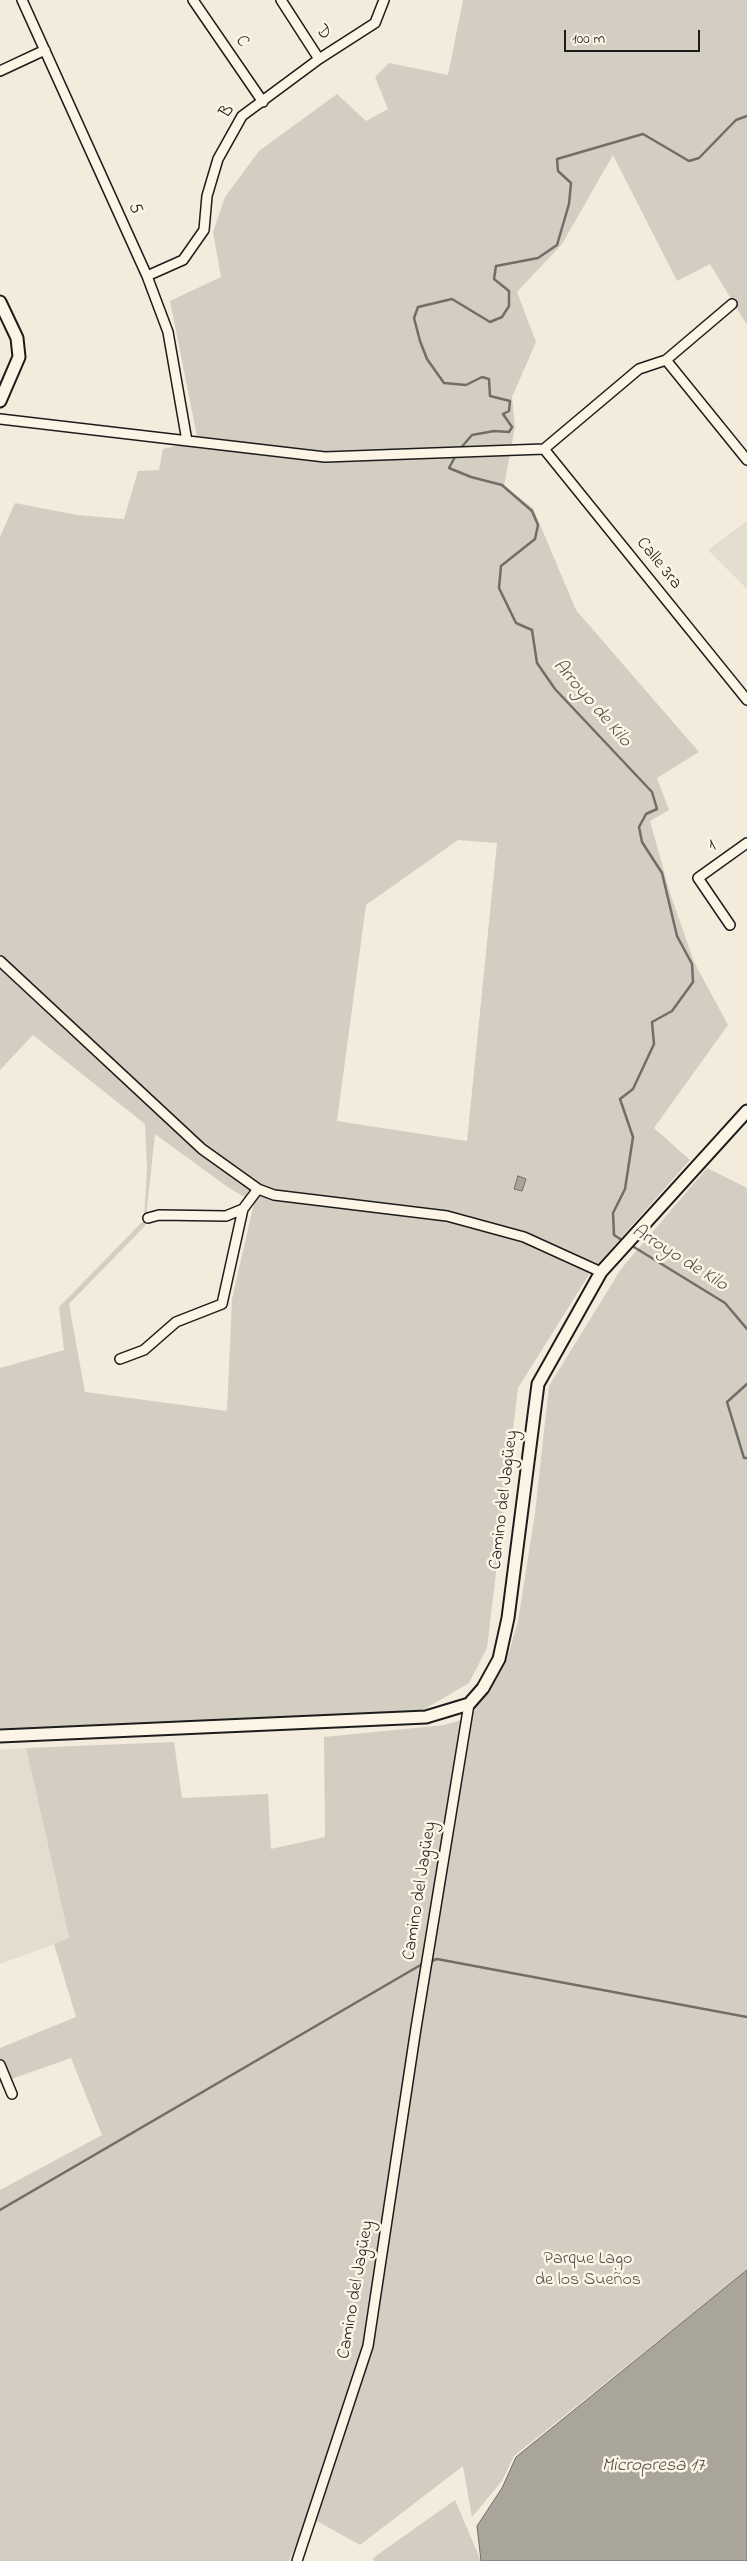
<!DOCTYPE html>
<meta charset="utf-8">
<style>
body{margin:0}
#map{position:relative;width:747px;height:2561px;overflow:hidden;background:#f3ecdd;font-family:"Indie Flower",sans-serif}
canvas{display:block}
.scale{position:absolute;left:564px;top:30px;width:136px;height:22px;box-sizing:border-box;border:2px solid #1c1c1c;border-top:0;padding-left:6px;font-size:15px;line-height:18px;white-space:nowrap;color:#1c1c1c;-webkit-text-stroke:4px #fcf5e5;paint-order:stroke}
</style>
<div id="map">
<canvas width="747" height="2561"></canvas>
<div class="scale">100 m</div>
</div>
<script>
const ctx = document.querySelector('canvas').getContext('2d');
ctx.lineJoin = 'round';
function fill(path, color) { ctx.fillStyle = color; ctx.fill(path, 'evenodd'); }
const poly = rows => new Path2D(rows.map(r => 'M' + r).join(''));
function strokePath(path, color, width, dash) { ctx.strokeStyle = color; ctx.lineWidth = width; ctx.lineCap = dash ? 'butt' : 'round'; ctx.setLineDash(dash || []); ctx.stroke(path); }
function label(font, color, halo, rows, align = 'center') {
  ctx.font = font + ' "Indie Flower",sans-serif'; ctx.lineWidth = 5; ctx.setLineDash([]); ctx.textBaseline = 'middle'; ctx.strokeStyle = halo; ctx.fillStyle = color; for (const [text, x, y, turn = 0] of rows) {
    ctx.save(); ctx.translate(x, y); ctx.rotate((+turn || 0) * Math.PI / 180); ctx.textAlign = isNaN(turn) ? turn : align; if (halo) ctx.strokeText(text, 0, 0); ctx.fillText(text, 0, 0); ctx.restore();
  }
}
fill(poly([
 [747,521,747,589,708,550],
 [26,1748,69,1939,0,1964,0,1750]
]), '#e3ddcf');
fill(poly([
 [463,0,747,0,747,325,710,264,677,281,613,155,562,244,517,292,536,342,512,397,515,427,504,486,533,508,576,610,699,752,657,778,669,810,650,821,670,893,694,962,728,1025,654,1128,690,1160,590,1273,518,1388,487,1648,469,1683,418,1713,290,1716,0,1731,0,1368,64,1350,59,1307,144,1220,147,1169,145,1124,33,1035,0,1070,0,537,15,503,77,515,124,519,138,471,159,470,163,449,198,441,170,301,221,277,213,232,225,197,259,151,337,94,366,121,388,109,375,77,389,63,448,75],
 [458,840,497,843,467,1141,337,1121,366,905],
 [155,1134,229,1188,254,1203,232,1299,227,1411,85,1392,69,1304,145,1226],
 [707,1168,747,1188,747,2270,514,2456,502,2481,472,2517,463,2466,360,2545,308,2516,289,2561,0,2561,0,2190,102,2135,71,2058,0,2083,0,2048,76,2017,54,1944,69,1938,26,1748,174,1742,182,1798,268,1794,271,1849,325,1837,324,1737,445,1725,470,1717,506,1662,518,1621,535,1513,549,1386,621,1269],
 [455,2500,481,2561,374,2561,373,2558]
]), '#d3cec1');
const water = poly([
 [518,1176,526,1179,522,1191,514,1189,518,1176],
 [747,2270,747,2561,481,2561,477,2526,502,2488,516,2457,747,2270]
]);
fill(water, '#aaa59b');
strokePath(water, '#716e68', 1);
strokePath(poly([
 [459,450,472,435,494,431,509,432,512,427,503,414,509,411,510,401,490,396,489,379,482,377,466,385,444,383,427,359,420,341,414,318,418,307,452,299,490,322,502,317,509,306,509,291,494,279,496,266,538,258,557,245,569,204,571,183,558,171,557,159,643,134,689,161,699,158,736,120,747,116],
 [456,455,449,468,471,477,502,485,532,511,538,525,535,539,501,566,499,588,516,623,532,630,537,663,555,689,652,792,657,809,646,814,639,827,642,842,662,873,677,936,692,964,693,982,672,1011,652,1022,654,1044,633,1089,620,1099,633,1137,625,1189,613,1213,614,1235,625,1242],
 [629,1244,725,1303,747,1329],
 [747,1384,727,1402,744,1458,747,1458],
 [429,1962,437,1959,747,2017],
 [0,2210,424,1963]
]), '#716e68', 2.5);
const minor = poly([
 [22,0,147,276,168,332,187,441],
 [193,0,263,102],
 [281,0,319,59],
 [0,71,45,50],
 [147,276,183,260,204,230,207,196,218,159,242,116,319,59,375,23,384,0],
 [666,360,747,460],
 [0,419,325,457,544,449,639,369,666,360,732,304],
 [544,449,747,700],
 [730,925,698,878,747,843],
 [0,961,202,1149,258,1189,274,1195,447,1216,524,1237,601,1272],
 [148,1218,159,1215,226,1216,243,1209],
 [120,1359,144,1350,176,1322,222,1304,243,1209,258,1189],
 [0,2065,12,2094],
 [297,2561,368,2346,416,2028,469,1704]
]);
const tertiary = poly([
 [0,302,17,338,19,357,0,401],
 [0,1736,426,1717,469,1704,483,1688,499,1659,508,1618,538,1384,601,1272,747,1111]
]);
strokePath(minor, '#1c1c1c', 12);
strokePath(tertiary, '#1c1c1c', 15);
strokePath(minor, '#fcf5e5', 9);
strokePath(tertiary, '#fcf5e5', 11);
label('18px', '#1c1c1c', '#fcf5e5', [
 ["D",322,33,57],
 ["C",241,42,56],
 ["B",228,112,-53],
 ["5",134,209,66],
 ["Calle 3ra",658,564,51],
 ["1",713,847,-35],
 ["Camino del Jagüey",505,1500,-83],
 ["Camino del Jagüey",421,1891,-81],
 ["Camino del Jagüey",357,2290,-80]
]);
label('18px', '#53514e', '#fcf5e5', [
 ["Parque Lago",588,2260],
 ["de los Sueños",588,2281]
]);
label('italic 19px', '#55534f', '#fcf5e5', [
 ["Arroyo de Kilo",591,704,49],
 ["Arroyo de Kilo",679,1259,32],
 ["Micropresa 17",653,2467]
]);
</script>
